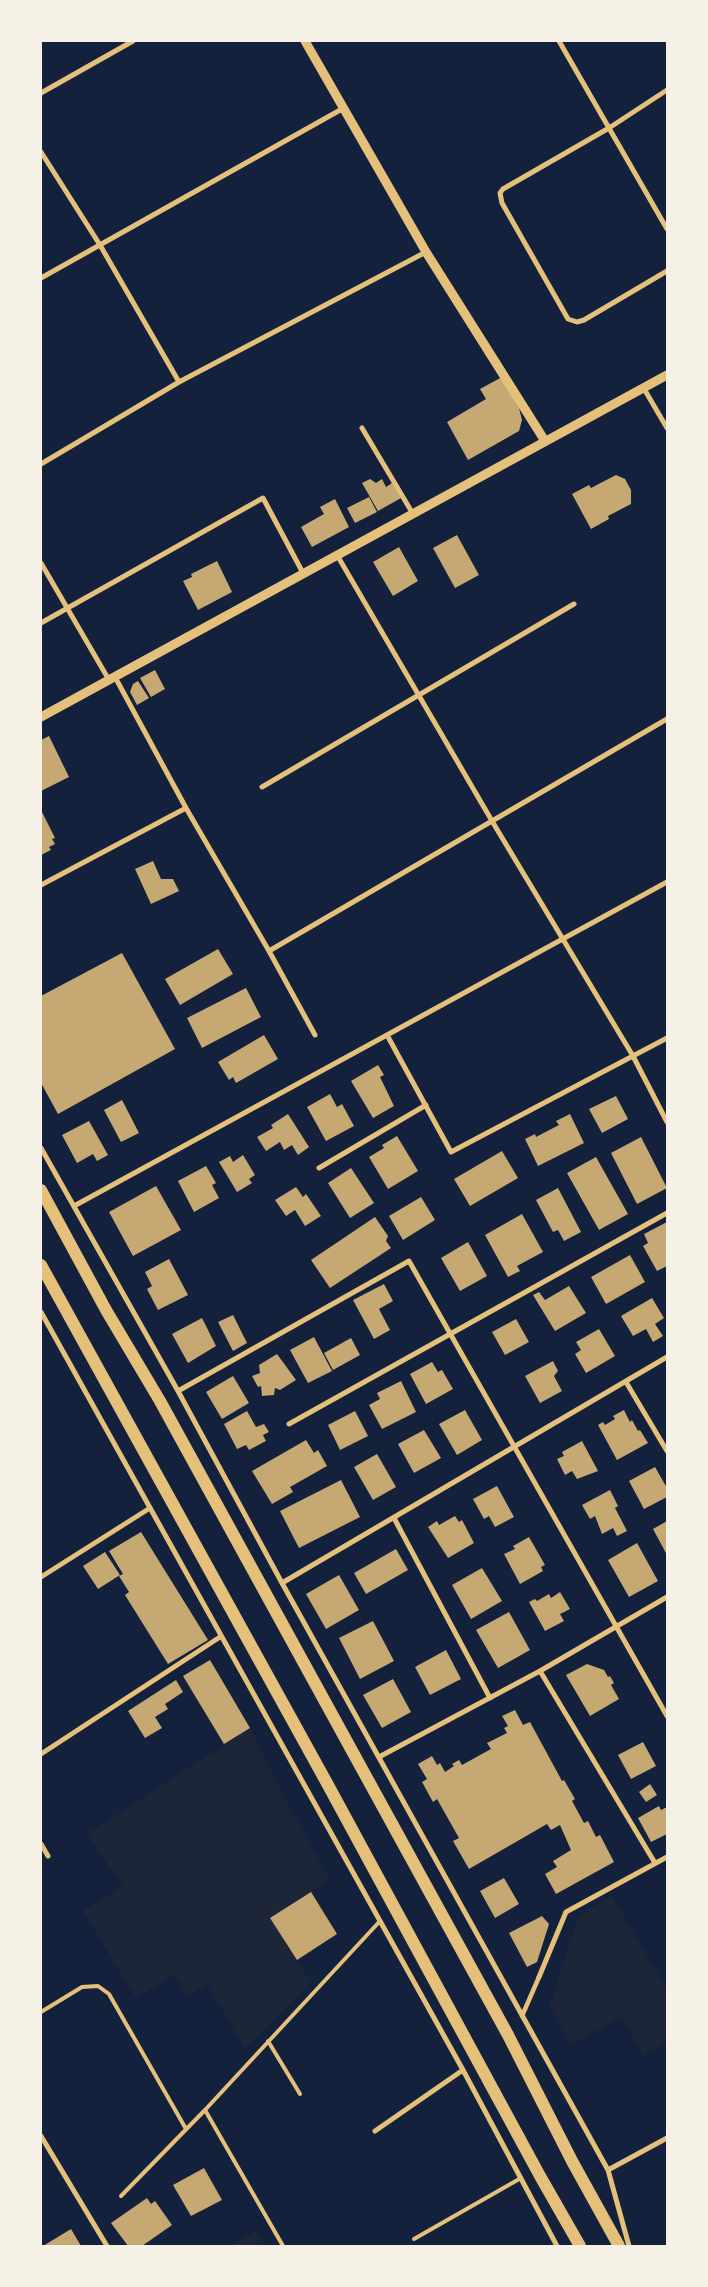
<!DOCTYPE html>
<style>
body{margin:0}
#map{position:relative;width:708px;height:2287px;overflow:hidden;background:#14213d;font-family:"Alegreya Sans",sans-serif}
canvas{display:block}
.frame{position:absolute;inset:0;border:42px solid #f6f1e7;pointer-events:none}
</style>
<div id="map">
<canvas width="708" height="2287"></canvas>
<div class="frame"></div>
</div>
<script>
const ctx = document.querySelector('canvas').getContext('2d');
ctx.lineJoin = 'round';
function fill(path, color) { ctx.fillStyle = color; ctx.fill(path, 'evenodd'); }
const poly = rows => new Path2D(rows.map(r => 'M' + r).join(''));
function strokePath(path, color, width, dash) { ctx.strokeStyle = color; ctx.lineWidth = width; ctx.lineCap = dash ? 'butt' : 'round'; ctx.setLineDash(dash || []); ctx.stroke(path); }
fill(poly([
 [250,1728,281,1791,330,1879,270,1918,311,1982,245,2049,207,1984,188,1996,175,1975,136,1998,83,1911,123,1887,87,1834],
 [612,1896,667,1989,667,2041,643,2055,621,2017,572,2045,550,2005,579,1915],
 [256,2230,265,2246,230,2246,256,2231]
]), '#1d2539');
fill(poly([
 [502,377,519,408,522,420,519,431,468,460,447,422,486,399,480,389],
 [616,475,625,479,631,490,631,504,608,516,609,519,591,529,572,494,589,485,591,488],
 [370,479,376,483,382,479,386,487,392,483,401,498,378,511,362,483],
 [369,497,377,512,355,523,347,508],
 [335,499,349,527,312,547,301,527,324,514,320,507],
 [457,535,479,575,455,588,433,548],
 [399,547,418,581,393,596,373,562],
 [217,561,232,592,198,610,183,581,192,577,191,574],
 [155,670,165,689,151,697,140,678],
 [138,681,149,698,137,705,130,692,133,684],
 [49,736,69,777,41,791,41,740],
 [41,810,55,838,52,839,55,844,49,847,51,850,41,855],
 [153,861,161,879,173,879,179,891,151,904,135,869],
 [218,949,233,974,180,1005,165,979],
 [122,953,175,1049,58,1114,41,1083,41,996],
 [246,988,261,1017,202,1048,187,1018],
 [264,1035,278,1059,236,1083,233,1077,229,1080,218,1062],
 [378,1065,384,1075,380,1077,394,1106,373,1118,351,1081],
 [330,1094,337,1107,342,1104,354,1126,326,1141,307,1107],
 [616,1096,628,1119,602,1133,589,1109],
 [122,1100,139,1133,121,1142,104,1110],
 [288,1114,309,1147,298,1155,292,1145,284,1150,280,1142,266,1151,257,1137,273,1128,271,1125],
 [570,1114,584,1143,538,1166,525,1139,535,1134,536,1137,559,1125,556,1121],
 [89,1121,108,1155,97,1161,93,1154,77,1163,62,1135],
 [397,1136,418,1171,388,1189,369,1157,384,1148,382,1145],
 [641,1137,667,1188,637,1204,611,1153],
 [502,1151,518,1178,470,1206,454,1179],
 [243,1155,255,1175,249,1179,252,1183,237,1192,219,1162,230,1156,233,1162],
 [596,1157,628,1214,599,1230,567,1173],
 [206,1166,216,1183,212,1185,219,1198,194,1212,178,1181],
 [351,1168,374,1203,350,1218,328,1183],
 [156,1186,181,1230,133,1256,109,1212],
 [296,1187,303,1197,306,1194,321,1216,305,1226,295,1210,286,1216,275,1200],
 [558,1188,581,1232,564,1241,558,1230,553,1232,536,1200],
 [421,1197,435,1220,403,1240,389,1216],
 [522,1214,543,1252,517,1266,520,1271,508,1277,485,1235],
 [375,1217,388,1236,386,1241,391,1248,330,1288,311,1260],
 [667,1222,667,1266,657,1271,643,1246,648,1243,644,1234],
 [468,1242,487,1276,460,1291,441,1258],
 [630,1255,645,1282,606,1304,591,1277],
 [169,1259,188,1295,158,1310,147,1289,152,1286,145,1272],
 [384,1284,393,1301,379,1309,390,1330,374,1339,353,1300],
 [569,1286,586,1313,555,1331,533,1295,539,1292,545,1300],
 [652,1298,664,1318,655,1324,663,1336,653,1342,646,1329,633,1336,621,1316],
 [233,1315,247,1343,233,1351,218,1322],
 [202,1318,216,1346,188,1363,172,1334],
 [516,1319,529,1342,505,1355,492,1332],
 [599,1329,615,1356,586,1373,575,1354,581,1350,576,1342],
 [314,1337,332,1371,308,1383,290,1350],
 [351,1338,360,1355,333,1370,324,1353],
 [277,1354,296,1380,280,1390,275,1388,274,1395,262,1396,261,1386,258,1387,252,1376,260,1373,259,1365],
 [553,1361,558,1371,554,1376,562,1391,540,1403,525,1376],
 [432,1362,438,1372,442,1370,453,1389,426,1404,410,1374],
 [233,1376,249,1403,222,1419,206,1392],
 [401,1381,416,1412,382,1429,369,1405,380,1399,377,1393],
 [465,1410,482,1440,457,1455,439,1424],
 [624,1410,630,1422,632,1420,638,1431,640,1430,648,1443,617,1460,598,1425,603,1422,605,1425,615,1419,613,1416],
 [247,1411,256,1427,264,1424,269,1432,263,1435,266,1441,249,1450,246,1445,237,1449,224,1424],
 [355,1411,368,1436,340,1450,328,1425],
 [424,1430,441,1458,414,1473,398,1444],
 [306,1440,314,1453,318,1450,327,1466,290,1487,293,1492,272,1504,252,1471],
 [582,1441,598,1471,577,1479,572,1471,565,1475,557,1459,564,1456,562,1452],
 [377,1454,396,1487,373,1500,354,1467],
 [655,1467,667,1488,667,1497,644,1509,629,1481],
 [341,1480,360,1517,299,1548,280,1511],
 [497,1486,514,1517,495,1527,489,1516,484,1519,473,1499],
 [610,1490,618,1506,615,1508,627,1531,617,1536,613,1528,602,1534,595,1516,590,1519,582,1505],
 [455,1516,459,1522,462,1520,474,1543,448,1558,428,1527,437,1521,439,1525],
 [667,1521,667,1555,653,1529],
 [141,1532,208,1640,168,1664,125,1595,129,1592,119,1576,123,1574,109,1551],
 [529,1537,545,1565,541,1567,543,1571,520,1584,504,1554,515,1549,513,1546],
 [637,1543,658,1581,629,1597,608,1560],
 [396,1549,408,1570,366,1594,354,1573],
 [105,1552,120,1575,98,1589,83,1566],
 [482,1568,502,1601,471,1619,452,1585],
 [339,1575,359,1610,326,1629,306,1594],
 [560,1592,570,1609,560,1614,564,1621,545,1631,529,1602,535,1599,537,1601,549,1594,551,1598],
 [509,1612,530,1650,498,1668,476,1630],
 [373,1621,394,1661,360,1679,339,1638],
 [446,1650,461,1679,430,1695,415,1667],
 [210,1660,250,1728,224,1744,183,1676],
 [587,1664,604,1670,608,1677,610,1676,614,1683,611,1685,619,1699,590,1716,566,1675],
 [393,1679,411,1712,382,1728,363,1695],
 [176,1680,183,1692,165,1704,168,1709,155,1717,162,1728,145,1738,128,1711],
 [515,1710,523,1725,530,1722,562,1781,564,1780,575,1799,572,1801,584,1823,588,1821,596,1837,600,1835,614,1862,556,1894,545,1874,557,1867,553,1861,571,1850,560,1825,551,1830,547,1824,469,1869,453,1841,459,1838,437,1799,433,1802,422,1782,427,1779,418,1764,432,1756,437,1765,440,1763,445,1772,454,1766,452,1764,459,1760,462,1765,491,1749,487,1743,507,1733,504,1728,508,1726,502,1716],
 [643,1742,656,1766,631,1779,618,1755],
 [650,1784,657,1795,646,1802,639,1792],
 [659,1806,661,1810,667,1807,667,1834,651,1842,638,1818],
 [504,1878,519,1904,495,1918,480,1891],
 [311,1892,337,1934,297,1960,270,1918],
 [542,1916,549,1924,537,1962,527,1967,509,1933],
 [204,2168,222,2200,191,2216,173,2185],
 [147,2198,151,2204,155,2201,172,2225,142,2246,128,2246,111,2223],
 [71,2229,81,2246,43,2246]
]), '#c6a872');
strokePath(poly([
 [41,2012,82,1987,98,1986,109,1994,186,2129],
 [268,2041,300,2094],
 [121,2196,205,2110],
 [414,2239,521,2178],
 [283,2246,205,2110,380,1921]
]), '#e5c07b', 4);
strokePath(poly([
 [522,2016,539,1977]
]), '#e5c07b', 4.5);
strokePath(poly([
 [559,41,667,229],
 [667,90,609,128,503,189,500,193,502,203,568,319,577,322,584,320,667,271],
 [41,93,133,41],
 [41,152,100,245,179,382],
 [41,278,342,109],
 [643,387,667,428],
 [362,428,413,514],
 [41,464,179,382,426,252],
 [337,555,492,821,633,1056,667,1122],
 [41,563,109,680],
 [41,623,263,498,303,573],
 [115,677,186,808,269,951,667,719],
 [262,787,574,604],
 [41,885,186,808],
 [269,951,315,1035],
 [387,1035,451,1152,667,1038],
 [41,1148,178,1391,282,1583,608,2170,629,2246],
 [319,1168,426,1105],
 [74,1206,667,882],
 [41,1312,463,2070,557,2246],
 [626,1382,667,1451],
 [178,1391,409,1261,667,1716],
 [289,1424,667,1213],
 [394,1518,490,1698],
 [41,1577,150,1508],
 [282,1583,667,1357],
 [540,1671,655,1863],
 [41,1754,220,1637],
 [379,1757,540,1671,667,1597],
 [41,1844,48,1856],
 [539,1977,566,1912,667,1857],
 [375,2131,463,2070],
 [41,2136,107,2246],
 [608,2170,667,2138]
]), '#e5c07b', 5);
strokePath(poly([
 [305,41,426,252,545,441],
 [41,717,667,375]
]), '#e5c07b', 9);
strokePath(poly([
 [41,1190,106,1310,160,1401,508,2035,572,2161,619,2246],
 [41,1265,328,1785,540,2176,580,2246]
]), '#e5c07b', 12);
</script>
